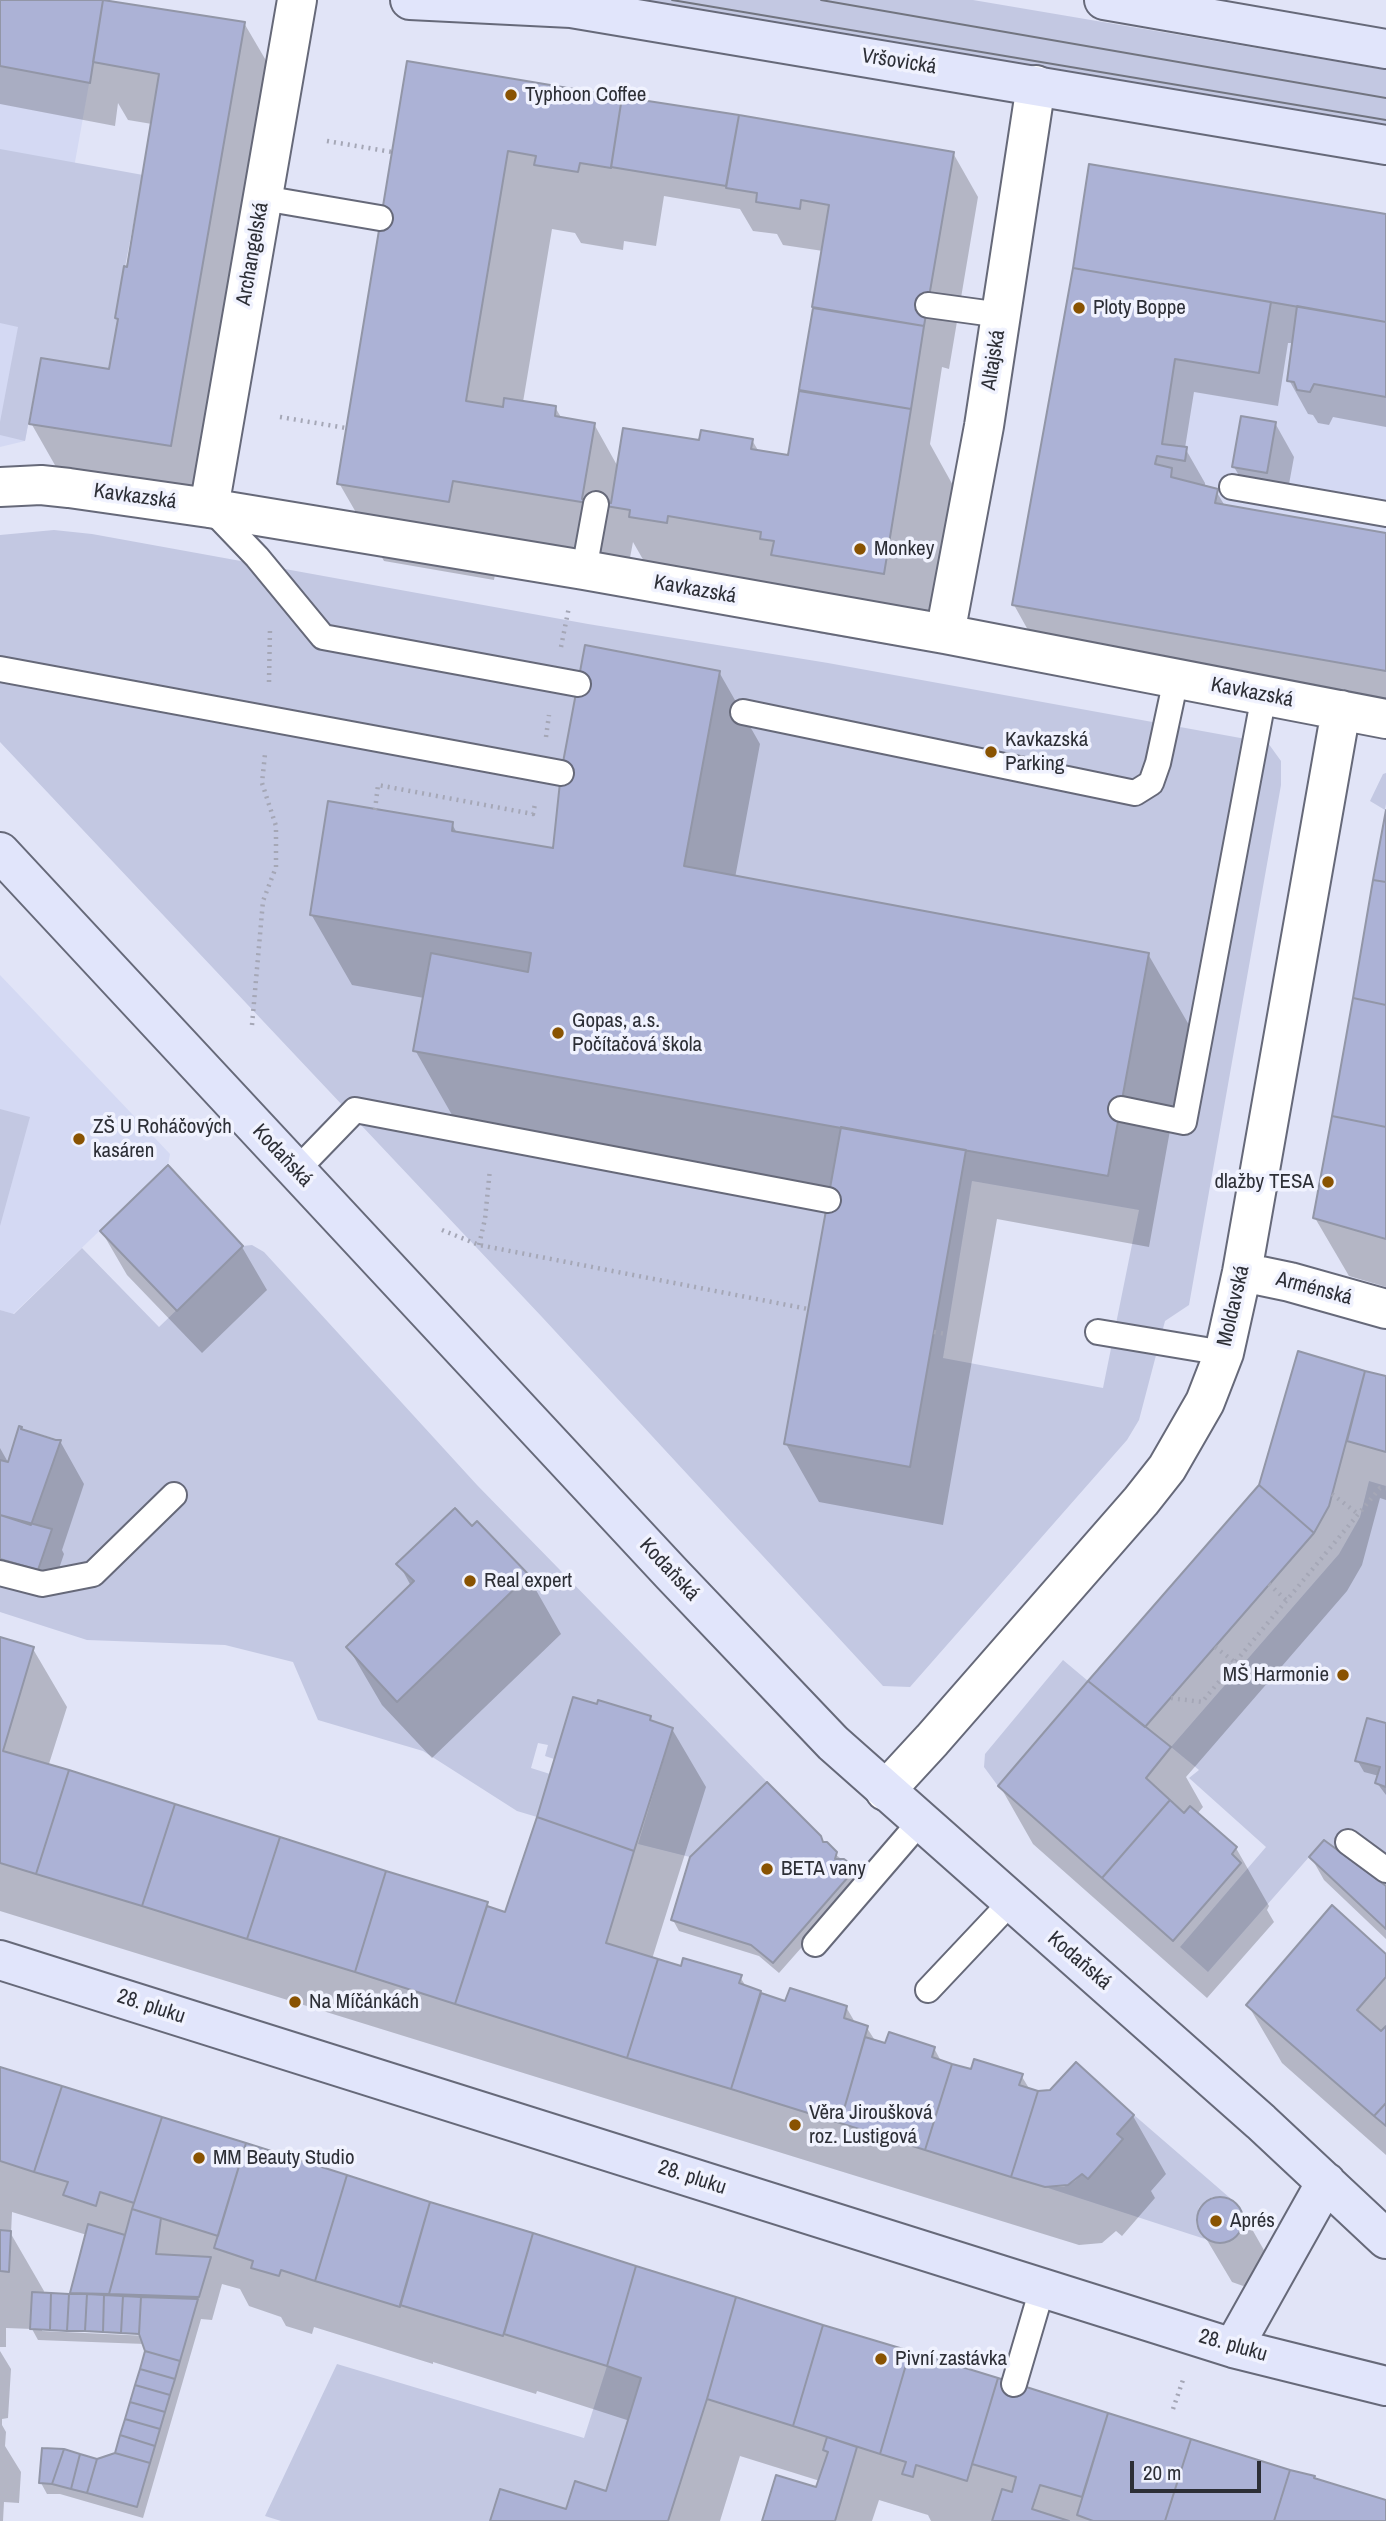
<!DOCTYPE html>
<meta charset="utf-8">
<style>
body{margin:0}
#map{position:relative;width:1386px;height:2521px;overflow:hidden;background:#e1e4f7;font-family:"Archivo Narrow",sans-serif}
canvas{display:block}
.scale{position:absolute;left:1130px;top:2461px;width:131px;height:32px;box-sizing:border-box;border:4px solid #2d2f36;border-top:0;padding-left:9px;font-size:21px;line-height:24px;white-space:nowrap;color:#2d2f36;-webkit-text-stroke:5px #f0f2fe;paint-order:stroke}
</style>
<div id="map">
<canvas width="1386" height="2521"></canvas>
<div class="scale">20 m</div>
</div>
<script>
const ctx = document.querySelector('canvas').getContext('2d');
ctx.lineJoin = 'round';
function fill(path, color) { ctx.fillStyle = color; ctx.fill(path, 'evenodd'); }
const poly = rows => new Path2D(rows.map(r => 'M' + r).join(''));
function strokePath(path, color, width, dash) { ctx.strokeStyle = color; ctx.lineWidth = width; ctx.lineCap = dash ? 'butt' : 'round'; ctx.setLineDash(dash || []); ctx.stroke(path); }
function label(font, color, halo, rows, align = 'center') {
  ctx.font = font + ' "Archivo Narrow",sans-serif'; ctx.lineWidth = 7; ctx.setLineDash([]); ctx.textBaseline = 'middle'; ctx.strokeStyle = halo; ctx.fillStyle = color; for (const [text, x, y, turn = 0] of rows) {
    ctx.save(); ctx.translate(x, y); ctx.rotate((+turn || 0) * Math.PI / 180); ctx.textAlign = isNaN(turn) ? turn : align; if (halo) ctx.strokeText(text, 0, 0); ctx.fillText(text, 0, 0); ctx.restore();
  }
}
fill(poly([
 [0,0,93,62,25,441,0,447],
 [1089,164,1386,214,1386,671,1012,605,1073,268],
 [0,975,170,1154,168,1165,13,1314,0,1310]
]), '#d4d9f3');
fill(poly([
 [606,0,973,0,1386,70,1386,132],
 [0,149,143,175,115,318,118,319,109,369,41,358,25,441,0,435,0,422,18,327,0,323],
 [54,530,92,534,588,624,828,663,1268,743,1281,761,1281,785,1189,1305,1165,1321,1139,1420,1127,1440,910,1687,883,1686,542,1317,0,742,0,535],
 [586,645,720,671,684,866,1149,953,1108,1176,966,1150,910,1467,784,1444,841,1127,413,1051,431,953,528,972,531,953,310,914,328,801,452,831,553,848,561,773],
 [972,1181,1139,1210,1103,1388,943,1358],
 [1386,773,1386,804,1385,810,1370,801,1383,774],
 [0,1109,30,1117,0,1226],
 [252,1245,264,1252,477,1485,767,1782,690,1857,638,1844,673,1728,650,1720,650,1716,599,1700,597,1704,573,1698,554,1759,545,1756,548,1745,538,1743,531,1768,550,1774,537,1817,517,1811,423,1751,318,1720,293,1662,225,1645,87,1640,0,1612,0,1559,38,1569,52,1530,31,1525,60,1440,21,1429,22,1427,19,1426,8,1462,0,1460,0,1310,14,1314,82,1248,159,1327,243,1246],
 [455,1508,472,1526,397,1701,346,1647,414,1581,397,1564],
 [1369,1481,1386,1486,1386,1723,1367,1718,1356,1760,1380,1767,1375,1783,1386,1787,1386,1886,1324,1840,1208,1972,1180,1947,1266,1847,1189,1778,1199,1770,1171,1747,1339,1554,1360,1517],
 [1063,1660,1088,1681,998,1786,984,1767,985,1754],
 [1134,2115,1230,2198,1212,2197,1199,2207,1196,2225,1205,2239,1045,2187,1064,2187,1075,2181,1082,2174,1088,2179,1123,2140,1117,2134],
 [337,2364,584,2438,607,2366,641,2378,606,2491,575,2481,566,2509,500,2489,490,2521,281,2521,265,2516]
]), '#c3c8e2');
fill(poly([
 [0,0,97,0,244,23,278,81,204,504,64,481,31,423,110,371,119,322,117,318,152,124,128,120,118,103,115,126,0,104],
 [408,63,953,153,978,197,949,369,942,367,930,444,955,489,929,652,818,633,809,617,657,584,633,542,626,579,498,558,494,580,384,561,339,483],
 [664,196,740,209,753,231,777,234,783,245,823,251,801,390,803,393,789,457,759,452,752,440,701,442,618,467,594,424,562,419,555,407,523,402,552,229,575,233,581,243,623,250,624,241,656,246],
 [1386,216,1386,427,1333,417,1329,425,1318,423,1313,415,1308,414,1289,380,1294,343,1288,343,1278,406,1194,392,1185,448,1205,483,1205,488,1216,491,1225,506,1386,535,1386,701,1033,639,1014,605,1075,268],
 [1275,423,1294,457,1285,506,1254,501,1234,467],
 [719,672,760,744,735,878,1148,954,1189,1025,1149,1247,997,1219,943,1525,819,1502,786,1444,831,1189,456,1122,415,1050,424,998,352,985,311,914,452,824,457,833,554,850],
 [1386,820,1386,1287,1349,1276,1315,1218],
 [102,1232,242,1247,267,1290,202,1353,127,1275],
 [1299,1353,1386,1378,1386,1500,1380,1498,1362,1565,1347,1591,1186,1777,1203,1807,1197,1814,1236,1848,1269,1906,1267,1910,1274,1922,1207,1998,1033,1844,1000,1786,1261,1486],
 [60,1441,84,1484,62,1550,64,1554,51,1592,0,1577,0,1448,9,1464],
 [399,1564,528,1576,561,1634,432,1758,382,1705,348,1647,411,1586],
 [0,1639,33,1649,67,1707,48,1767,487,1904,491,1909,507,1914,650,1718,652,1723,672,1729,706,1787,652,1959,682,1968,740,1977,747,1988,786,2003,846,2007,856,2024,867,2028,876,2042,886,2045,934,2048,942,2063,973,2071,1021,2075,1030,2090,1133,2116,1166,2174,1151,2191,1155,2198,1122,2236,1116,2231,1102,2243,1079,2245,0,1911],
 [1386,1725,1386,1795,1377,1783,1379,1776,1364,1772,1357,1760],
 [823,1844,846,1863,853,1875,854,1888,779,1973,759,1956,679,1931,673,1920],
 [1311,1857,1386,1889,1386,1939,1324,1880],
 [1386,1956,1386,2155,1282,2063,1248,2005],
 [0,2069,823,2327,1314,2477,1315,2480,1386,2502,1386,2521,931,2521,928,2515,879,2500,872,2521,764,2521,817,2489,820,2481,740,2456,720,2521,492,2521,567,2511,607,2494,630,2421,537,2391,536,2394,433,2362,433,2364,314,2327,312,2334,286,2326,281,2317,249,2306,240,2289,222,2284,212,2320,201,2319,143,2518,60,2494,47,2494,41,2483,116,2454,147,2351,145,2344,38,2340,32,2329,6,2328,6,2347,0,2347],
 [12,2212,87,2235,72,2292,74,2296,43,2294,44,2291,11,2234],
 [42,2328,148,2332,148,2336,42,2331],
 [1213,2199,1229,2199,1240,2208,1265,2252,1246,2287,1232,2282,1198,2225,1200,2208],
 [0,2351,11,2369,8,2418,2,2419,2,2425,6,2432,5,2446,21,2472,19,2503,4,2502,3,2521,0,2521]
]), '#0003');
const building = poly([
 [0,0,103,0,90,83,0,66,0,0],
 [103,0,245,22,171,446,29,424,41,358,109,369,118,319,115,318,124,266,127,267,159,74,93,62,103,0],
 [407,61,622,97,611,168,580,163,578,172,534,165,536,156,508,151,466,401,503,407,504,398,556,406,555,416,595,423,582,499,611,503,623,428,699,440,701,430,753,439,751,449,788,455,799,391,911,409,884,574,771,555,774,541,760,539,761,532,668,516,667,523,629,517,630,510,453,481,449,502,337,484,407,61],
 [622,97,739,115,726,186,611,167,622,97],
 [739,115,954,152,924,326,812,307,829,205,801,200,800,209,756,202,757,193,726,188,739,115],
 [1089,164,1386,214,1386,322,1073,268,1089,164],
 [1073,268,1271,302,1259,373,1175,359,1162,444,1187,447,1185,461,1157,456,1155,464,1172,468,1171,477,1218,489,1215,503,1386,533,1386,671,1012,605,1073,268],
 [1297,306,1386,322,1386,397,1314,384,1310,392,1297,390,1294,382,1287,381,1297,306],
 [813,308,924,326,911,409,799,390,813,308],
 [1241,416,1276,422,1267,473,1232,467,1241,416],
 [585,645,720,671,684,866,1149,953,1108,1176,413,1051,431,953,528,972,531,953,310,915,328,801,453,822,452,831,553,848,561,773,585,645],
 [1386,810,1386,882,1373,880,1386,810],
 [1373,880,1386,882,1386,1005,1353,998,1373,880],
 [1353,998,1386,1005,1386,1127,1332,1116,1353,998],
 [1332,1116,1386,1127,1386,1239,1313,1218,1332,1116],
 [841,1127,966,1150,910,1467,784,1444,841,1127],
 [168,1165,243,1246,177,1311,100,1231,168,1165],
 [1298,1351,1365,1371,1329,1506,1314,1533,1259,1485,1298,1351],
 [1365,1371,1386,1376,1386,1452,1347,1441,1365,1371],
 [19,1426,22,1427,21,1429,56,1440,61,1440,31,1525,0,1515,0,1460,8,1462,19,1426],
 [1259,1485,1314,1533,1145,1727,1088,1681,1259,1485],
 [455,1508,472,1526,477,1521,529,1575,397,1702,346,1647,414,1581,396,1564,455,1508],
 [0,1515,52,1529,38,1570,0,1559,0,1515],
 [0,1637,34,1647,3,1751,69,1770,36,1874,0,1863,0,1637],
 [1088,1681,1171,1747,1146,1778,1170,1800,1102,1878,998,1786,1088,1681],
 [573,1697,597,1704,598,1700,651,1716,650,1720,673,1728,634,1851,537,1817,573,1697],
 [1367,1718,1386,1723,1386,1787,1375,1783,1380,1767,1355,1761,1367,1718],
 [69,1770,175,1804,142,1906,36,1874,69,1770],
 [767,1782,821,1836,823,1842,827,1842,837,1852,835,1859,844,1859,848,1862,849,1876,773,1963,751,1945,671,1920,690,1857,767,1782],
 [1170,1800,1184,1813,1190,1806,1237,1847,1232,1854,1241,1863,1173,1941,1102,1878,1170,1800],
 [175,1804,280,1837,247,1939,142,1906,175,1804],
 [537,1817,634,1851,606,1943,658,1959,627,2058,455,2004,487,1906,505,1912,537,1817],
 [280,1837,386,1871,355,1972,247,1939,280,1837],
 [1324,1840,1386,1886,1386,1929,1309,1857,1324,1840],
 [386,1871,488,1902,455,2004,355,1972,386,1871],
 [1332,1905,1386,1954,1386,1977,1357,2010,1381,2031,1386,2026,1386,2103,1374,2116,1246,2005,1332,1905],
 [683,1958,742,1975,739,1983,761,1991,731,2089,627,2058,658,1959,681,1966,683,1958],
 [790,1988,847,2006,844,2018,868,2026,840,2123,731,2089,761,1993,785,2001,790,1988],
 [889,2032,935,2047,932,2057,952,2064,925,2150,840,2123,865,2037,885,2043,889,2032],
 [974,2059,1023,2074,1019,2085,1038,2091,1011,2177,925,2150,952,2064,971,2069,974,2059],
 [1076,2062,1134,2115,1117,2134,1123,2139,1088,2179,1082,2174,1068,2185,1045,2187,1011,2177,1038,2091,1050,2090,1076,2062],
 [0,2067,62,2086,34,2172,0,2161,0,2067],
 [62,2086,162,2117,134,2203,100,2192,96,2206,63,2195,68,2182,34,2172,62,2086],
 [1386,2103,1386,2126,1374,2116,1386,2103],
 [162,2117,246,2143,218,2236,132,2209,162,2117],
 [246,2143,347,2175,315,2281,281,2270,279,2276,251,2268,253,2261,214,2248,246,2143],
 [347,2175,430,2202,400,2307,315,2281,347,2175],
 '1197 2220a23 23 0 1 1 46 0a23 23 0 1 1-46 0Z',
 [430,2202,533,2233,503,2336,400,2305,430,2202],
 [132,2209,161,2218,156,2254,211,2257,199,2297,109,2294,132,2209],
 [88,2224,125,2235,109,2294,70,2293,88,2224],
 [0,2230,11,2231,9,2272,0,2271,0,2230],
 [533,2233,636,2266,607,2366,504,2334,533,2233],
 [636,2266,736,2297,707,2399,668,2521,490,2521,500,2489,566,2509,575,2481,606,2491,641,2378,607,2366,636,2266],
 [32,2292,51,2293,50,2330,30,2329,32,2292],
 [51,2293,69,2294,67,2331,50,2330,51,2293],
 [69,2294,87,2294,85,2331,67,2331,69,2294],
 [87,2294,104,2295,103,2332,85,2331,87,2294],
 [104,2295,123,2296,121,2333,103,2332,104,2295],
 [123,2296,141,2297,139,2334,121,2333,123,2296],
 [141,2297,198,2299,180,2361,145,2351,139,2334,141,2297],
 [736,2297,823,2325,793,2426,707,2399,736,2297],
 [823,2325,910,2351,880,2454,793,2426,823,2325],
 [145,2351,180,2361,175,2379,140,2369,145,2351],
 [910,2351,998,2378,967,2481,916,2465,913,2477,902,2474,906,2462,880,2454,910,2351],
 [140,2369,175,2379,170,2395,135,2385,140,2369],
 [998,2378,1108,2413,1082,2497,1040,2485,1032,2509,1069,2521,992,2521,1002,2489,1012,2492,1016,2477,972,2464,998,2378],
 [135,2385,170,2395,165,2412,130,2402,135,2385],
 [130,2402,165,2412,160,2429,125,2419,130,2402],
 [1108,2413,1191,2439,1165,2521,1093,2521,1077,2515,1108,2413],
 [125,2419,160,2429,155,2446,120,2435,125,2419],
 [120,2435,155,2446,150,2463,115,2453,120,2435],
 [827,2437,857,2447,835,2521,762,2521,776,2475,816,2487,828,2452,823,2450,827,2437],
 [1191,2439,1290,2470,1274,2521,1165,2521,1191,2439],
 [42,2448,64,2449,52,2484,39,2483,42,2448],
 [64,2449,80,2454,71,2489,52,2484,64,2449],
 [115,2453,150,2463,137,2507,87,2493,97,2459,115,2453],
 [80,2454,97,2459,87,2493,71,2489,80,2454],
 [1290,2470,1315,2476,1314,2478,1386,2500,1386,2521,1274,2521,1290,2470]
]);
fill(building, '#acb2d6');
strokePath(building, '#9296a7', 2);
const lane = poly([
 [263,198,380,218],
 [928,305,1001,315],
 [1232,487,1386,514],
 [210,508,257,557,323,637,578,684],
 [584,570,596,504],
 [0,669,561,773],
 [743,712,1135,793,1151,783,1158,763,1176,679],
 [1121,1109,1184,1122,1264,695],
 [296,1171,355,1110,828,1200],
 [1098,1332,1224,1353],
 [0,1573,42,1584,93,1574,174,1495],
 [1348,1842,1386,1870],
 [815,1944,920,1822],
 [928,1990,1011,1902],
 [1014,2384,1042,2289]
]);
const street = poly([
 [0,487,41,485,69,488,209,508,584,570,945,634,1386,719],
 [209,508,297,0],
 [945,634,984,426,1036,85],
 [1242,1272,1290,1282,1386,1309],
 [885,1791,932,1740,1141,1501,1167,1468,1205,1402,1224,1353,1242,1272,1341,710]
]);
const secondary = poly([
 [410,0,571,8,1386,145],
 [1104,0,1386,49],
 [0,852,672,1574,833,1743,1261,2122,1386,2239],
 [0,1960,1233,2348,1386,2386],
 [1233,2348,1326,2182]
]);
strokePath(lane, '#666979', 28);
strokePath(street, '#666979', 42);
strokePath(secondary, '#666979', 42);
strokePath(poly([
 [327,141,392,152],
 [280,417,346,428],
 [561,647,569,607],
 [269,682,270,628],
 [546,737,549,715],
 [375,810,378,785,533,814,535,804],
 [252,1025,263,901,276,867,276,826,262,783,265,754],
 [442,1230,479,1245,808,1309],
 [479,1245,485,1219,490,1169],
 [934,1332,946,1334],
 [1332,1494,1358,1514],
 [1269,1584,1287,1601],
 [1215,1647,1236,1663],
 [1171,1698,1202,1702,1380,1488,1386,1488],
 [1173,2409,1184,2377]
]), '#a5a7b6', 4.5, [2, 5]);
strokePath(lane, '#fff', 24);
strokePath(street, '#fff', 38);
strokePath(secondary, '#e1e5fb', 38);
strokePath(poly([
 [672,0,1386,120],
 [821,0,1386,98]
]), '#71747f', 2);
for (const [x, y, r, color] of [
 [511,95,7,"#895302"],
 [1079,308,7,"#895302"],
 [860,549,7,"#895302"],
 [991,752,7,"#895302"],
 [558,1033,7,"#895302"],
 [79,1139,7,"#895302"],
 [1328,1182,7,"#895302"],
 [470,1581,7,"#895302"],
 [1343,1675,7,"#895302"],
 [767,1869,7,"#895302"],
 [295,2002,7,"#895302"],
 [795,2125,7,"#895302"],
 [199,2158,7,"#895302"],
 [1216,2221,7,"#895302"],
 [881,2359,7,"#895302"]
]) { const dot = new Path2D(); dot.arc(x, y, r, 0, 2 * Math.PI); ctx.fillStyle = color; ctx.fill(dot); strokePath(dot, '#f0f2fe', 2.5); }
label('21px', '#2d2f36', '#f0f2fe', [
 ["Vršovická",899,62,9],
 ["Archangelská",253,254,-80],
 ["Altajská",994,360,-81],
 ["Kavkazská",135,497,8],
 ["Kavkazská",695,590,10],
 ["Kavkazská",1252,693,11],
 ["Kodaňská",282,1156,47],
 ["Arménská",1314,1289,15],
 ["Moldavská",1234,1306,-77],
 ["Kodaňská",669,1570,47],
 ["Kodaňská",1079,1961,41],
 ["28. pluku",151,2007,18],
 ["28. pluku",692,2178,18],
 ["28. pluku",1233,2346,16]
]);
label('21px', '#2d2f36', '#f0f2fe', [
 ["Typhoon Coffee",525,95],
 ["Ploty Boppe",1093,308],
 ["Monkey",874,549],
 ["Kavkazská",1005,740],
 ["Parking",1005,764],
 ["Gopas, a.s.",572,1021],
 ["Počítačová škola",572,1045],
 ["ZŠ U Roháčových",93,1127],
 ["kasáren",93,1151],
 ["dlažby TESA",1314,1182,"right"],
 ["Real expert",484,1581],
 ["MŠ Harmonie",1329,1675,"right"],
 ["BETA vany",781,1869],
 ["Na Míčánkách",309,2002],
 ["Věra Jiroušková",809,2113],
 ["roz. Lustigová",809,2137],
 ["MM Beauty Studio",213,2158],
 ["Aprés",1230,2221],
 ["Pivní zastávka",895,2359]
], 'left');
</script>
